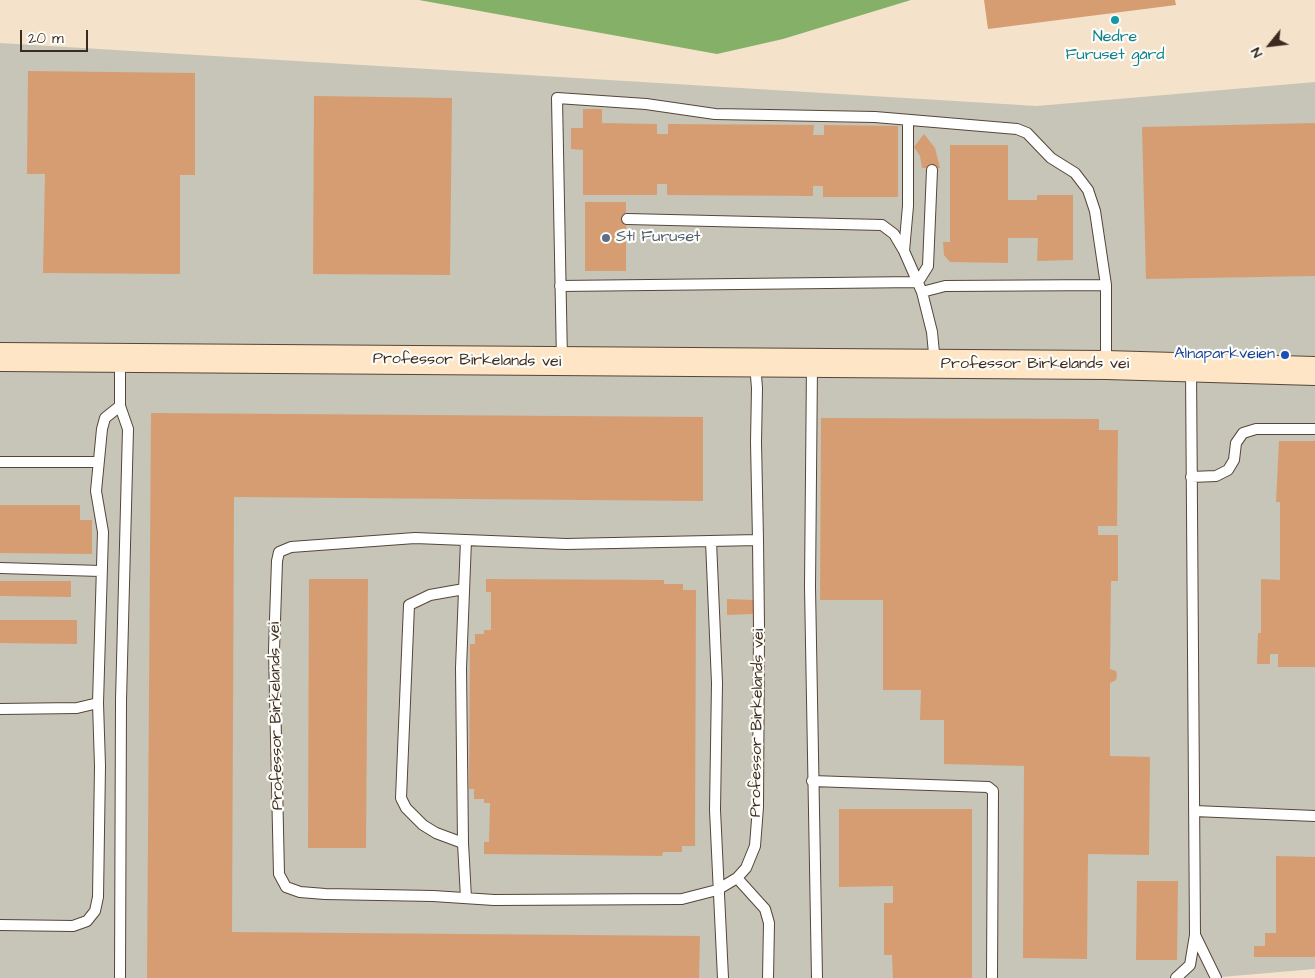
<!DOCTYPE html>
<meta charset="utf-8">
<style>
body{margin:0}
#map{position:relative;width:1315px;height:978px;overflow:hidden;background:#f4e3ca;font-family:"Architects Daughter",sans-serif}
canvas{display:block}
.north{position:absolute;left:1245px;top:20px;width:50px;height:50px;-webkit-text-stroke:4px #fdfcf7;paint-order:stroke;rotate:241deg;font-size:14px;font-weight:700;line-height:20px;text-align:center;color:#3b2a1e}
.north::after{content:'';display:block;margin:auto;width:18px;height:22px;background:#3b2a1e;clip-path:polygon(50% 0,100% 100%,50% 72%,0 100%)}
.scale{position:absolute;left:20px;top:30px;width:68px;height:22px;box-sizing:border-box;border:2px solid #3b2a1e;border-top:0;padding-left:6px;font-size:15px;line-height:18px;white-space:nowrap;color:#3b2a1e;-webkit-text-stroke:4px #fdfcf7;paint-order:stroke}
</style>
<div id="map">
<canvas width="1315" height="978"></canvas>
<div class="north">N</div>
<div class="scale">20 m</div>
</div>
<script>
const ctx = document.querySelector('canvas').getContext('2d');
ctx.lineJoin = 'round';
function fill(path, color) { ctx.fillStyle = color; ctx.fill(path, 'evenodd'); }
const poly = rows => new Path2D(rows.map(r => 'M' + r).join(''));
function strokePath(path, color, width, dash) { ctx.strokeStyle = color; ctx.lineWidth = width; ctx.lineCap = dash ? 'butt' : 'round'; ctx.setLineDash(dash || []); ctx.stroke(path); }
function label(font, color, halo, rows, align = 'center') {
  ctx.font = font + ' "Architects Daughter",sans-serif'; ctx.lineWidth = 4.5; ctx.setLineDash([]); ctx.textBaseline = 'middle'; ctx.strokeStyle = halo; ctx.fillStyle = color; for (const [text, x, y, turn = 0] of rows) {
    ctx.save(); ctx.translate(x, y); ctx.rotate((+turn || 0) * Math.PI / 180); ctx.textAlign = isNaN(turn) ? turn : align; if (halo) ctx.strokeText(text, 0, 0); ctx.fillText(text, 0, 0); ctx.restore();
  }
}
fill(poly([
 [0,43,1037,106,1315,82,1315,969,1209,978,0,978]
]), '#c6c5b8');
fill(poly([
 [419,0,911,0,783,39,717,54]
]), '#85b068');
fill(poly([
 [984,0,1175,0,1176,5,988,29],
 [28,71,195,73,195,175,180,175,180,274,43,273,45,174,27,174],
 [314,96,452,98,450,275,313,274],
 [583,109,602,109,602,123,657,124,657,134,668,134,668,124,814,125,813,135,824,135,824,125,898,126,898,197,823,197,823,186,813,186,813,196,667,195,667,184,657,184,657,195,583,195,583,150,571,149,571,128,583,128],
 [1315,123,1315,276,1146,279,1142,127],
 [924,134,935,148,940,168,922,168,920,156,914,147],
 [950,145,1008,145,1008,200,1037,200,1037,195,1073,195,1073,260,1037,261,1038,238,1008,238,1008,263,950,262,944,255,943,242,950,242],
 [585,202,626,202,626,271,585,271],
 [151,413,703,417,703,501,234,497,232,932,700,936,699,978,147,978],
 [821,418,1099,419,1099,430,1118,430,1117,526,1098,526,1098,535,1118,535,1118,581,1111,581,1110,669,1116,671,1117,675,1116,680,1110,683,1110,756,1150,757,1149,855,1088,854,1087,959,1023,958,1024,766,944,764,944,720,920,720,921,690,883,690,883,600,820,600],
 [1279,441,1315,441,1315,667,1278,667,1278,654,1270,654,1270,664,1257,664,1258,633,1261,633,1261,579,1280,580,1280,502,1276,502],
 [0,505,80,505,80,520,92,520,92,554,0,553],
 [309,579,368,579,366,848,308,848],
 [486,579,664,580,664,584,683,584,683,590,696,590,695,846,682,846,682,852,663,852,662,856,484,854,484,842,489,842,490,803,484,803,484,799,474,799,474,789,469,789,470,644,475,644,475,634,484,634,484,630,491,630,491,592,486,592],
 [0,581,71,581,71,597,0,596],
 [727,599,753,600,753,614,727,615],
 [0,620,77,620,77,644,0,643],
 [839,809,972,809,972,978,893,978,892,955,884,955,884,903,893,903,893,886,839,887],
 [1276,856,1315,857,1315,957,1254,957,1254,946,1265,946,1265,933,1276,933],
 [1137,881,1178,881,1177,960,1136,960]
]), '#d69d72');
const lane = poly([
 [627,219,882,225,894,234,904,251,922,292,932,332,935,364],
 [904,251,908,206,908,121],
 [560,286,918,282,928,266,932,170],
 [922,292,945,286,1106,285],
 [120,359,120,406,128,429,121,700,120,978],
 [562,361,557,98,646,104,715,114,875,117,1017,129,1027,133,1051,158,1075,173,1088,190,1095,211,1106,285,1106,364],
 [755,364,757,388,756,442,758,540,759,627,758,807,755,846,746,868,737,878,717,890,682,899,494,900,433,896,325,894,300,892,286,887,279,874,274,650,277,561,279,552,291,547,415,538,566,544,758,540],
 [812,364,810,587,817,978],
 [0,462,98,462],
 [1191,477,1216,476,1228,470,1234,460,1236,443,1243,433,1256,429,1315,429],
 [711,541,717,683,715,810,723,978],
 [0,568,101,571],
 [0,709,77,708,98,703],
 [812,781,988,787,993,791,992,978],
 [1194,811,1315,816],
 [463,843,436,833,423,825,406,808,401,798,409,605,430,595,464,589],
 [737,878,765,909,769,923,768,978],
 [466,898,463,843,461,668,466,540],
 [0,925,73,926,87,921,95,911,98,897,100,766,98,703,103,532,96,491,102,429,105,418,120,406],
 [1195,935,1216,978],
 [1176,978,1190,965,1195,935,1191,368]
]);
const secondary = poly([
 [0,357,1106,365,1315,371]
]);
strokePath(lane, '#574638', 12);
strokePath(secondary, '#574638', 30);
strokePath(lane, '#fff', 10);
strokePath(secondary, '#fee5c5', 28);
for (const [x, y, r, color] of [
 [1115,20,5,"#0f9aa8"],
 [606,238,5,"#5c6f8a"],
 [1285,355,5,"#1a4fb4"]
]) { const dot = new Path2D(); dot.arc(x, y, r, 0, 2 * Math.PI); ctx.fillStyle = color; ctx.fill(dot); strokePath(dot, '#fdfcf7', 2); }
label('16px', '#0d838f', '#fdfcf7', [
 ["Nedre",1115,38],
 ["Furuset gård",1115,56]
]);
label('16px', '#4e5e75', '#fdfcf7', [
 ["St1 Furuset",616,238]
], 'left');
label('16px', '#164399', '#fdfcf7', [
 ["Alnaparkveien",1275,355]
], 'right');
label('16px', '#3b2a1e', '#fdfcf7', [
 ["Professor Birkelands vei",467,361,1],
 ["Professor Birkelands vei",1035,365],
 ["Professor Birkelands vei",277,716,-91],
 ["Professor Birkelands vei",758,723,-89]
]);
</script>
